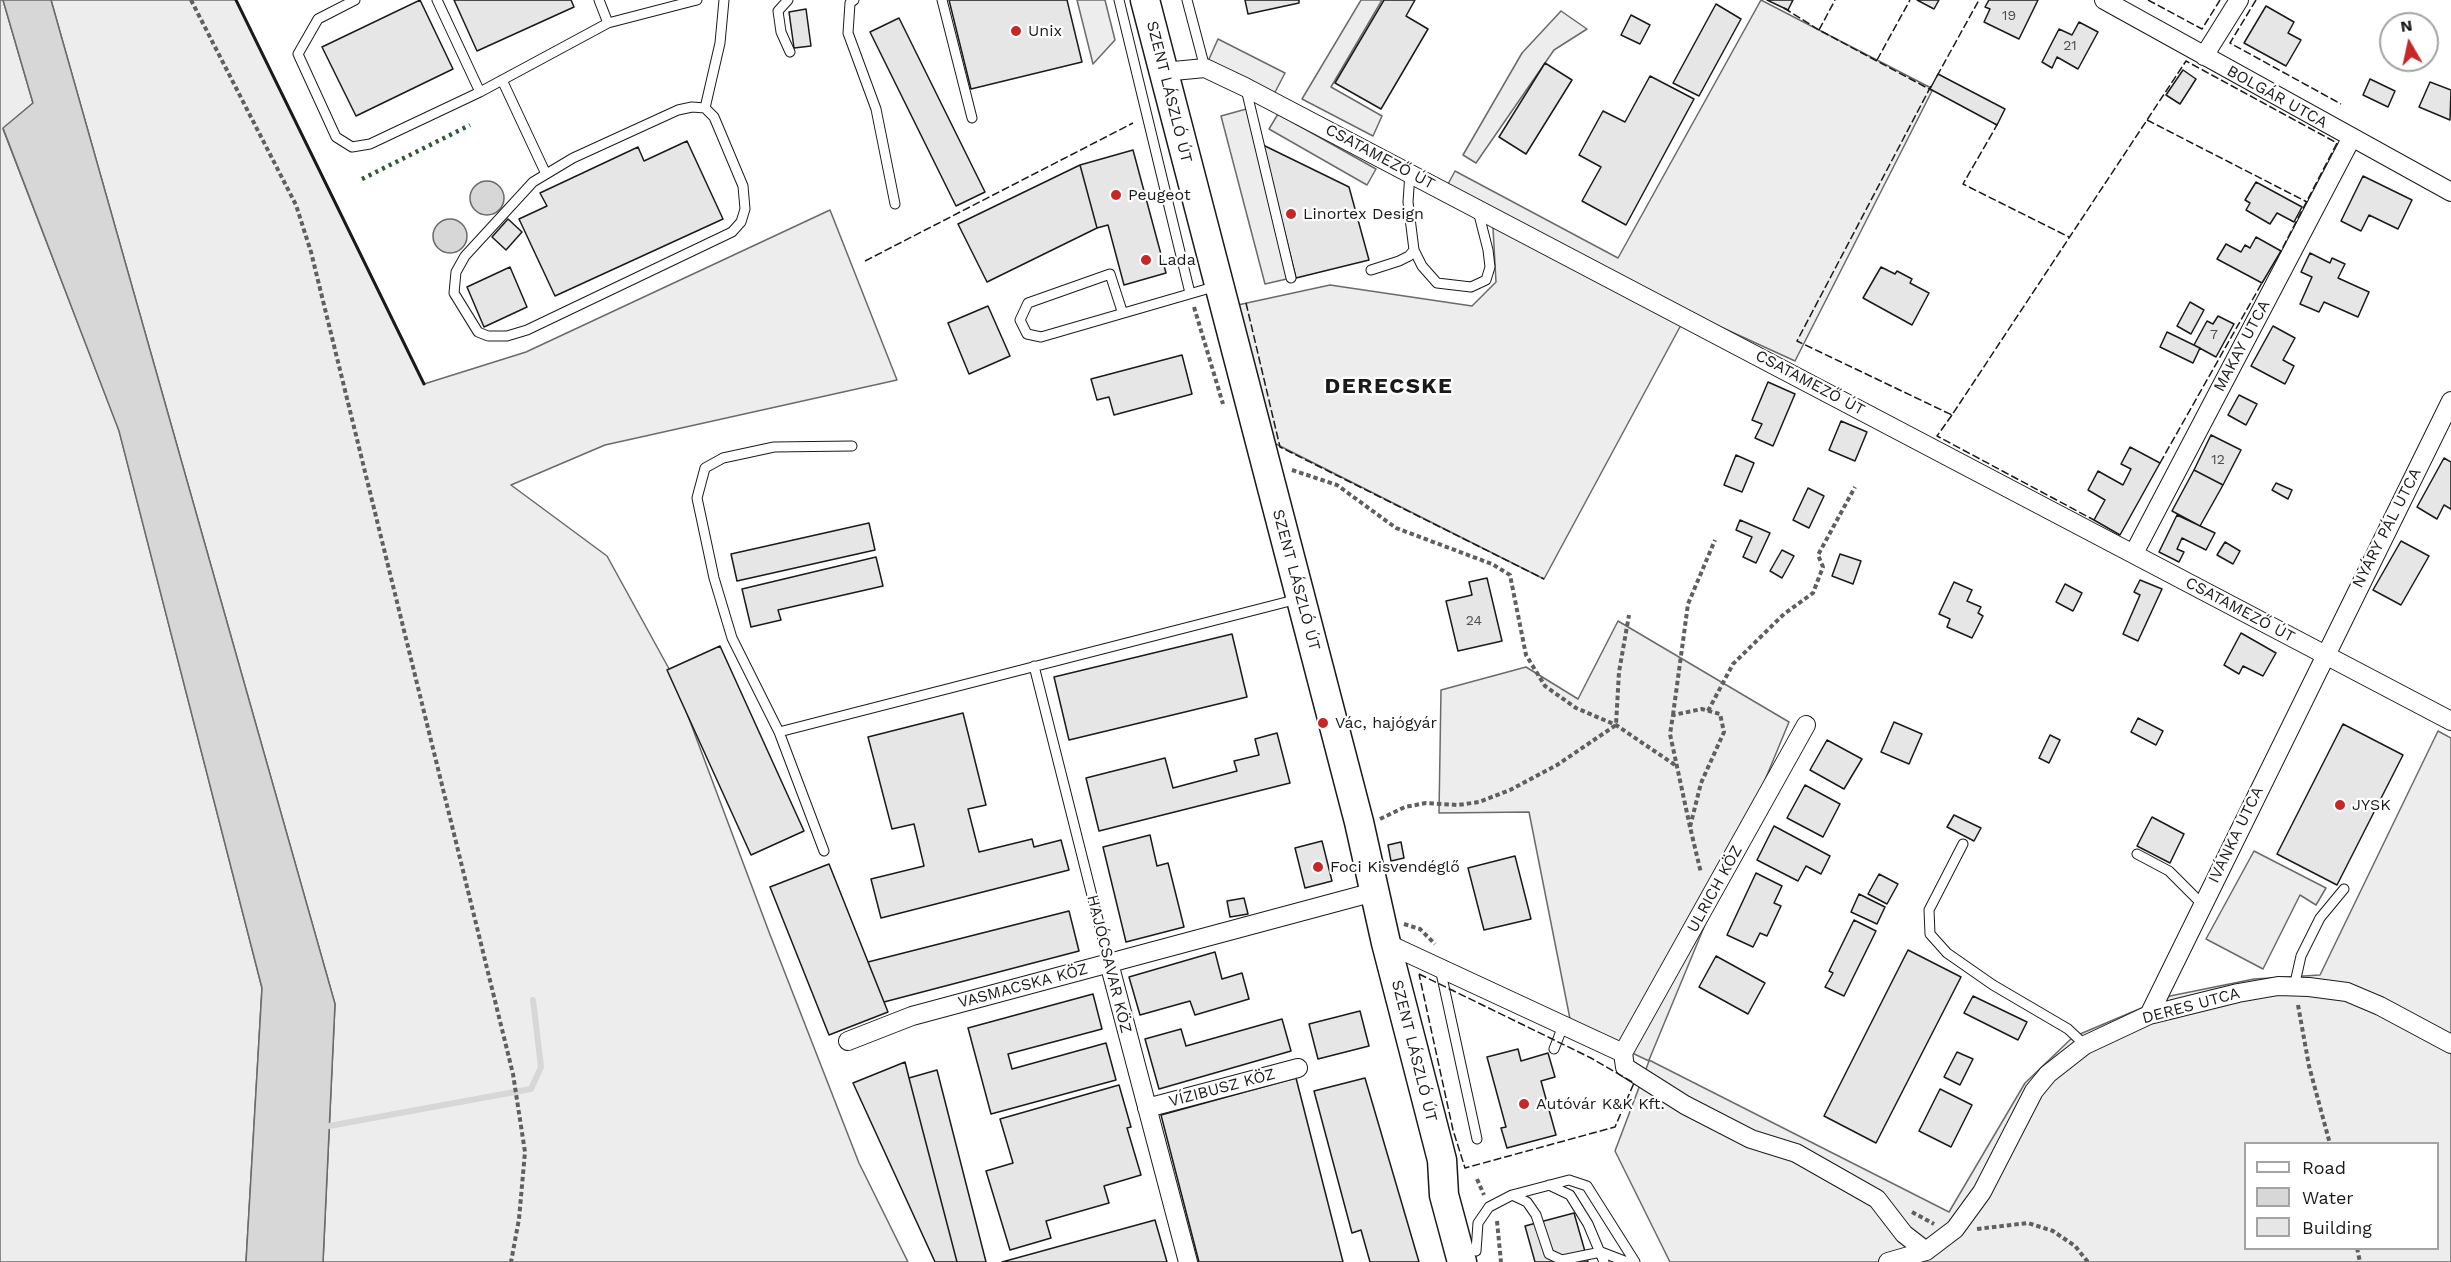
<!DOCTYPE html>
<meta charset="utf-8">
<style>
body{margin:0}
#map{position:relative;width:2451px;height:1262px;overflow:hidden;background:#fff;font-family:"Work Sans",sans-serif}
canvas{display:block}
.legend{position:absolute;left:2244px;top:1142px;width:195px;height:108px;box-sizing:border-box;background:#fff;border:2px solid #a3a3a3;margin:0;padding:8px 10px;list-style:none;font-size:18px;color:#1a1a1a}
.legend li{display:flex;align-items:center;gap:12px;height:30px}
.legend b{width:30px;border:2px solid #a3a3a3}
.north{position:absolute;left:2379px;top:12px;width:60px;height:60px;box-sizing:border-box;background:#fff;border:2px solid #a3a3a3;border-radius:50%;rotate:351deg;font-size:16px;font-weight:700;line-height:24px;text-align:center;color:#1a1a1a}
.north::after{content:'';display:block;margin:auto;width:21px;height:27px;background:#c62828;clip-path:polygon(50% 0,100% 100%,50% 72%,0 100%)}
</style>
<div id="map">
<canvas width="2451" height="1262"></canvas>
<ul class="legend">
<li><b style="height:8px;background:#fff"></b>Road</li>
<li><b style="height:16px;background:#d7d7d7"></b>Water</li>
<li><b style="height:16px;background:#e6e6e6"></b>Building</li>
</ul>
<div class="north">N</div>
</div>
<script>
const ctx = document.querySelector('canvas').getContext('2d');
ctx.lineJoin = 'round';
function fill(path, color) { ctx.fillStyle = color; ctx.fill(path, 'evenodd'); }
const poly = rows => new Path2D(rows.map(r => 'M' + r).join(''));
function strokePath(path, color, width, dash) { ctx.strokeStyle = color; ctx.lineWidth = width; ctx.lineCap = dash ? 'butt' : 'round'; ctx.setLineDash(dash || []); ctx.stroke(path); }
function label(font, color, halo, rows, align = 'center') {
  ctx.font = font + ' "Work Sans",sans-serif'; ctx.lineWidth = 4.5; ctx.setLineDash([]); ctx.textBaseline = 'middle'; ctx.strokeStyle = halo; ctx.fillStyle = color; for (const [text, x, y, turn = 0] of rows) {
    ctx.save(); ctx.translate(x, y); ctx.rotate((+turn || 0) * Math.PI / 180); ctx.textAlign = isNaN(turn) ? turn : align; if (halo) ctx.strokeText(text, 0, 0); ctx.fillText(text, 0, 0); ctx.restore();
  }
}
const built = poly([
 [0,0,3,0,33,103,3,129,119,430,262,988,246,1262,0,1262,0,0],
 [51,0,236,0,424,384,526,352,830,210,897,380,605,445,511,485,607,556,673,676,769,932,859,1163,908,1262,323,1262,335,1004,51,0],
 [1077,0,1105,0,1115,40,1093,64,1077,0],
 [1361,0,1382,0,1331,87,1382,116,1373,136,1302,99,1361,0],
 [1761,0,1933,89,1795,361,1688,312,1544,579,1266,439,1233,306,1330,285,1472,306,1496,282,1492,210,1447,186,1455,171,1618,258,1761,0],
 [1561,11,1587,29,1554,50,1476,163,1463,155,1522,53,1561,11],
 [1218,39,1285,73,1271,100,1205,68,1218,39],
 [1250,108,1291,278,1265,284,1221,116,1250,108],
 [1278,114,1376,169,1367,185,1269,129,1278,114],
 [1618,621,1789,722,1649,1060,1949,1212,2025,1083,2073,1037,2170,996,2254,979,2320,975,2438,731,2451,738,2451,1262,1670,1262,1615,1151,1649,1061,1571,1024,1529,812,1439,813,1441,690,1526,667,1578,699,1618,621],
 [2246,1144,2438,1144,2438,1248,2246,1248,2246,1144],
 [2254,851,2326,888,2316,905,2300,895,2263,969,2206,939,2254,851]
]);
fill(built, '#ededed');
strokePath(built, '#6a6a6a', 1.5);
const water = poly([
 [3,0,51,0,335,1004,323,1262,246,1262,262,988,119,431,3,128,33,103,3,0],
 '470 198a17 17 0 1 1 34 0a17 17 0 1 1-34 0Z',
 '433 236a17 17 0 1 1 34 0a17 17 0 1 1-34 0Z'
]);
fill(water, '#d7d7d7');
strokePath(water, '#6a6a6a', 1.5);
strokePath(poly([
 [329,1126,531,1089,541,1067,533,1000]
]), '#d7d7d7', 6);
const building = poly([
 [420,0,453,69,356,116,322,47,420,0],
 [454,0,571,0,574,7,477,51,454,0],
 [949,0,1067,0,1082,62,971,89,949,0],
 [1245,0,1299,0,1299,3,1248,14,1245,0],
 [1384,0,1415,0,1406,16,1428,29,1381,109,1335,83,1384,0],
 [1767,0,1793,0,1788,10,1767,0],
 [1917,0,1939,0,1934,9,1917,0],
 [1989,0,2038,0,2019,39,1984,22,1990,9,1985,7,1989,0],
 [1716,4,1741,19,1699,96,1673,83,1716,4],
 [2266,6,2294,22,2288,33,2301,40,2286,66,2244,43,2266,6],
 [806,9,811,46,794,48,789,12,806,9],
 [1631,15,1650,25,1640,44,1621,35,1631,15],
 [899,18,985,192,956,206,870,32,899,18],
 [2079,22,2098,32,2078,69,2057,57,2052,68,2042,62,2059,29,2072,35,2079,22],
 [1545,63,1572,80,1526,154,1499,137,1545,63],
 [2183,70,2196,79,2180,104,2166,95,2183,70],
 [1938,74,2005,109,1997,125,1930,89,1938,74],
 [1650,76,1694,99,1626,225,1582,201,1601,167,1579,155,1603,111,1625,122,1650,76],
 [2370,79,2395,91,2388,107,2363,95,2370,79],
 [2430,82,2451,90,2450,120,2419,107,2430,82],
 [687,141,723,219,555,296,519,219,547,206,540,193,638,147,644,161,687,141],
 [1263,145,1349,187,1369,260,1296,278,1263,145],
 [1133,150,1166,273,1124,285,1108,225,1097,228,1080,165,1133,150],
 [1080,165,1097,228,987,282,958,224,1080,165],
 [2363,176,2412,200,2398,229,2369,215,2361,231,2341,221,2363,176],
 [2256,182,2302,207,2294,222,2277,213,2270,224,2246,210,2250,203,2245,200,2256,182],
 [508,219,522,232,506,250,492,237,508,219],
 [2256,237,2281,251,2262,283,2217,259,2226,244,2241,252,2245,245,2250,248,2256,237],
 [2310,253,2330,263,2332,258,2345,264,2338,278,2369,292,2358,317,2324,302,2319,312,2300,304,2312,277,2301,272,2310,253],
 [510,267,527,307,484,327,467,287,510,267],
 [1881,267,1895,274,1897,271,1912,279,1910,283,1929,293,1912,325,1863,298,1881,267],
 [2190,302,2204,310,2191,334,2177,326,2190,302],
 [988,306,1010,356,969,374,948,323,988,306],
 [2218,316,2234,324,2216,357,2194,345,2207,321,2213,324,2218,316],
 [2273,326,2295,338,2283,360,2294,366,2285,384,2251,366,2273,326],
 [2167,332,2200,348,2193,363,2160,347,2167,332],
 [1182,355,1192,394,1114,415,1109,397,1097,400,1091,379,1182,355],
 [1768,382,1795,394,1773,446,1755,438,1762,424,1752,420,1768,382],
 [2239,395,2257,404,2246,425,2228,415,2239,395],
 [1841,421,1867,432,1855,461,1829,450,1841,421],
 [2211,435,2241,450,2223,485,2194,470,2211,435],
 [2130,447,2160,463,2120,535,2094,520,2105,500,2088,490,2098,471,2123,485,2131,469,2121,464,2130,447],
 [1736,455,1754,463,1742,492,1724,485,1736,455],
 [2444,458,2451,462,2451,509,2444,505,2437,519,2417,507,2444,458],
 [2194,470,2223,485,2200,526,2172,511,2194,470],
 [2276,483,2292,490,2288,499,2272,490,2276,483],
 [1808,488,1824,496,1809,528,1793,520,1808,488],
 [2177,515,2215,533,2206,550,2182,538,2177,549,2184,552,2179,562,2159,552,2177,515],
 [1740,520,1770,533,1756,563,1743,557,1752,537,1736,530,1740,520],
 [869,523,875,550,737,581,731,554,869,523],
 [2401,541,2429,556,2401,605,2373,590,2401,541],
 [2225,542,2240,551,2233,564,2217,555,2225,542],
 [1782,550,1794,556,1782,578,1770,571,1782,550],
 [1840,554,1861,561,1853,584,1832,576,1840,554],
 [876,557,883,586,778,610,781,620,751,627,742,589,876,557],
 [1487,578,1502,641,1458,651,1446,601,1472,595,1469,582,1487,578],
 [2140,580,2162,589,2138,641,2123,634,2140,595,2134,592,2140,580],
 [1954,582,1972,590,1967,601,1981,607,1978,613,1983,616,1972,638,1947,627,1950,619,1939,614,1954,582],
 [2065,584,2082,593,2073,611,2056,602,2065,584],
 [2241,633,2276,653,2263,676,2243,666,2239,674,2224,665,2241,633],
 [1232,634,1247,697,1069,740,1054,677,1232,634],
 [720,646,804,831,751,855,667,670,720,646],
 [963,713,986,805,968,809,979,852,1032,839,1034,847,1061,840,1069,870,881,918,871,879,924,866,914,824,892,829,868,737,963,713],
 [2138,718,2163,731,2156,745,2131,732,2138,718],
 [1894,722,1922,734,1909,764,1881,752,1894,722],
 [2343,724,2403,755,2337,885,2277,854,2343,724],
 [1277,733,1290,783,1099,831,1086,778,1165,758,1173,788,1237,771,1234,761,1259,755,1255,739,1277,733],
 [2050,735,2060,740,2049,763,2039,758,2050,735],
 [1827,740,1862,759,1844,789,1810,770,1827,740],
 [1805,785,1840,804,1823,837,1787,818,1805,785],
 [1954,815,1981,828,1974,841,1947,827,1954,815],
 [2152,817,2184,834,2170,863,2137,846,2152,817],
 [1774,826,1830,856,1821,874,1806,866,1798,881,1757,860,1774,826],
 [1150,835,1157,866,1168,863,1184,927,1126,942,1103,847,1150,835],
 [1322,841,1332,881,1305,888,1295,848,1322,841],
 [1401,842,1404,858,1391,861,1388,845,1401,842],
 [1515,856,1531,919,1484,930,1468,868,1515,856],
 [829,864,888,1012,829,1035,770,887,829,864],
 [1756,873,1782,886,1774,903,1781,906,1767,936,1760,933,1753,947,1727,935,1756,873],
 [1879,874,1898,884,1887,904,1868,894,1879,874],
 [1859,894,1885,907,1877,924,1851,912,1859,894],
 [1244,898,1248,914,1230,917,1227,901,1244,898],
 [1069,911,1079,951,884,1002,868,962,1069,911],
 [1854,920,1876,931,1844,996,1825,987,1833,973,1829,971,1854,920],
 [1908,950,1961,977,1876,1143,1824,1116,1908,950],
 [1215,952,1222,979,1242,973,1249,999,1195,1015,1190,1001,1140,1015,1129,977,1215,952],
 [1716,956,1765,983,1748,1014,1699,987,1716,956],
 [1093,994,1102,1029,1008,1054,1012,1069,1106,1043,1116,1080,991,1114,968,1028,1093,994],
 [1973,996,2027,1022,2018,1040,1964,1013,1973,996],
 [1360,1011,1369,1046,1318,1059,1309,1024,1360,1011],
 [1282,1019,1291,1051,1159,1089,1145,1039,1181,1029,1186,1046,1282,1019],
 [1518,1049,1521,1061,1548,1053,1555,1077,1541,1081,1556,1135,1507,1148,1501,1128,1506,1127,1487,1057,1518,1049],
 [1957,1052,1973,1059,1960,1085,1944,1077,1957,1052],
 [905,1062,909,1078,957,1262,935,1262,853,1083,905,1062],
 [937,1070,986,1262,957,1262,909,1078,937,1070],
 [1296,1078,1343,1262,1199,1262,1161,1115,1296,1078],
 [1365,1078,1419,1262,1370,1262,1361,1230,1352,1233,1314,1091,1365,1078],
 [1119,1085,1131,1127,1127,1128,1141,1175,1104,1186,1109,1203,1046,1221,1051,1238,1010,1250,986,1171,1013,1163,1000,1119,1119,1085],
 [1940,1089,1972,1105,1951,1147,1919,1131,1940,1089],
 [1574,1213,1588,1262,1535,1262,1525,1226,1574,1213],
 [1155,1220,1167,1262,1002,1262,1155,1220]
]);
fill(building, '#e6e6e6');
strokePath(building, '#1a1a1a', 1.5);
const service = poly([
 [355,0,318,19,298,54,336,137,352,147,370,144,480,92,608,23,599,0],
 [437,0,480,92],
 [788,0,778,11,781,32,790,52],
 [854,0,850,3,848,33,876,109,895,204],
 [942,0,972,118],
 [1119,0,1190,293],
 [1187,0,1205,68],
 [608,23,697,0],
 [502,80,546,174],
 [1246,89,1291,278],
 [692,107,705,108,714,117,743,186,745,209,741,222,732,232,527,330,507,336,488,336,478,332,454,293,456,272,465,256,533,182,573,158,678,110,692,107],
 [705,108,720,43,724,0],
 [1414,250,1422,266,1437,283,1471,287,1486,280,1490,267,1488,250,1478,211],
 [1371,270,1399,261,1409,256,1414,250,1408,202,1410,173],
 [1122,311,1110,274,1028,303,1020,320,1027,334,1041,337,1217,286],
 [1034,666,1109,963],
 [779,732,1298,599],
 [1963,844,1929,910,1930,934,1947,953,1993,985,2068,1029,2085,1045],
 [824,851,779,732,732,638,714,578,697,498,705,468,723,458,774,447,852,446],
 [2137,854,2169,871,2202,904],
 [1440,968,1477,1139],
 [2294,987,2301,956,2320,918,2344,889],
 [1554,1049,1563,1026],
 [1549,1185,1570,1195,1588,1224,1604,1262],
 [1512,1195,1527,1202,1536,1215,1549,1254,1562,1260,1601,1252,1627,1262],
 [1476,1251,1478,1223,1489,1207,1512,1195,1569,1180,1587,1186,1635,1262]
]);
const minor = poly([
 [2104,0,2451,192],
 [2204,56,2239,0],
 [1163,72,1205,68,1245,87,2451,721],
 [2134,553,2351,139],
 [1386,943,1623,1053],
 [1109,963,1188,1262],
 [2149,1015,2451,401],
 [848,1041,912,1016,1374,892],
 [1623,1053,1806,725],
 [1623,1053,1625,1067,1685,1105,1751,1139,1796,1153,1877,1199,1904,1234,1926,1251],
 [1147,1108,1298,1068],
 [1888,1262,1926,1251,1955,1229,1982,1192,2034,1091,2048,1074,2085,1045,2149,1015,2238,993,2278,986,2309,987,2347,992,2380,1006,2451,1044]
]);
const primary = poly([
 [1145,0,1359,822,1386,943,1442,1160,1444,1195,1462,1262]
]);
strokePath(service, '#1a1a1a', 11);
strokePath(minor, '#1a1a1a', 20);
strokePath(primary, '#1a1a1a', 31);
strokePath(poly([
 [191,0,296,205,311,252,513,1074,525,1152,519,1219,511,1262],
 [1194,307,1223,404],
 [1292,470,1337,485,1396,528,1492,564,1510,575,1526,655,1545,686,1576,708,1616,725,1675,765],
 [1708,711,1733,664,1784,614,1813,593,1823,567,1818,555,1855,487],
 [1673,715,1688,604,1715,540],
 [1380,819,1405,807,1426,803,1458,805,1479,802,1510,790,1557,765,1616,725,1619,672,1629,615],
 [1690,827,1670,734,1673,715,1702,709,1720,714,1724,732,1701,783,1690,827,1701,873],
 [1404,924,1420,929,1435,944],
 [2298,1005,2309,1066,2330,1144],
 [1477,1179,1484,1195],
 [1912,1212,1934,1224],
 [1497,1221,1501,1262],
 [1977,1229,2028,1223,2053,1231,2075,1246,2088,1262],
 [2357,1248,2360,1262]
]), '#5f5f5f', 4, [4.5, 3]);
strokePath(service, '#fff', 9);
strokePath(minor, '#fff', 18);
strokePath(primary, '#fff', 28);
strokePath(poly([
 [362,179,470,125]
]), '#2b5a34', 4.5, [3, 4.5]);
strokePath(poly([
 [2148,0,2202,29,2220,0],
 [2256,0,2230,43,2341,104],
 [1784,8,1819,30,1931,90],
 [1819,30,1835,0],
 [1877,60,1910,0],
 [1937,76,1979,0],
 [1931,86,1797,341,1952,415,2186,61,2337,143,2280,253],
 [2147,120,2307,202],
 [1995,124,1997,125,1963,184,2069,237],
 [865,261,1133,123],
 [1246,303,1280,447,1544,579],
 [1952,415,1937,436,2094,520],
 [2160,463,2263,281],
 [1419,974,1591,1058,1634,1083,1615,1127,1465,1168,1453,1130,1419,974]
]), '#1a1a1a', 1.5, [8, 3]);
strokePath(poly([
 [236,0,424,384]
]), '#1a1a1a', 3);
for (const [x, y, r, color] of [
 [1016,31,6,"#c62828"],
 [1116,195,6,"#c62828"],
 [1291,214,6,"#c62828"],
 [1146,260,6,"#c62828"],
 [1323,723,6,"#c62828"],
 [2340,805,6,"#c62828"],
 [1318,867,6,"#c62828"],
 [1524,1104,6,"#c62828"]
]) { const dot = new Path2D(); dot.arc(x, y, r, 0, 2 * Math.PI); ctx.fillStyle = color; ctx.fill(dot); strokePath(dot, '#fff', 2); }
label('14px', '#4d4d4d', null, [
 ["19",2009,16],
 ["21",2070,46],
 ["7",2214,335],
 ["12",2218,460],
 ["24",1474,621]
]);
label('16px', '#1a1a1a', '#fff', [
 ["Unix",1028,31],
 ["Peugeot",1128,195],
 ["Linortex Design",1303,214],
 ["Lada",1158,260],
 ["Vác, hajógyár",1335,723],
 ["JYSK",2352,805],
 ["Foci Kisvendéglő",1330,867],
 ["Autóvár K&K Kft.",1536,1104]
], 'left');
label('16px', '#1a1a1a', '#fff', [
 ["SZENT LÁSZLÓ ÚT",1169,92,76],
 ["BOLGÁR UTCA",2277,97,29],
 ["CSATAMEZŐ ÚT",1380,157,28],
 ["MAKAY UTCA",2242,346,-62],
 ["CSATAMEZŐ ÚT",1810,383,28],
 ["NYÁRY PÁL UTCA",2387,528,-63],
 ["SZENT LÁSZLÓ ÚT",1296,580,75],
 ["CSATAMEZŐ ÚT",2240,610,28],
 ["IVÁNKA UTCA",2236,835,-64],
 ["ULRICH KÖZ",1715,889,-61],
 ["HAJÓCSAVAR KÖZ",1109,964,76],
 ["VASMACSKA KÖZ",1023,986,-15],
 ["DERES UTCA",2191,1006,-15],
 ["SZENT LÁSZLÓ ÚT",1414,1051,76],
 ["VÍZIBUSZ KÖZ",1222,1088,-15]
]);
ctx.letterSpacing = '1.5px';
label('bold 22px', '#1a1a1a', '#fff', [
 ["DERECSKE",1389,387]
]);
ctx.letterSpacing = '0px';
</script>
